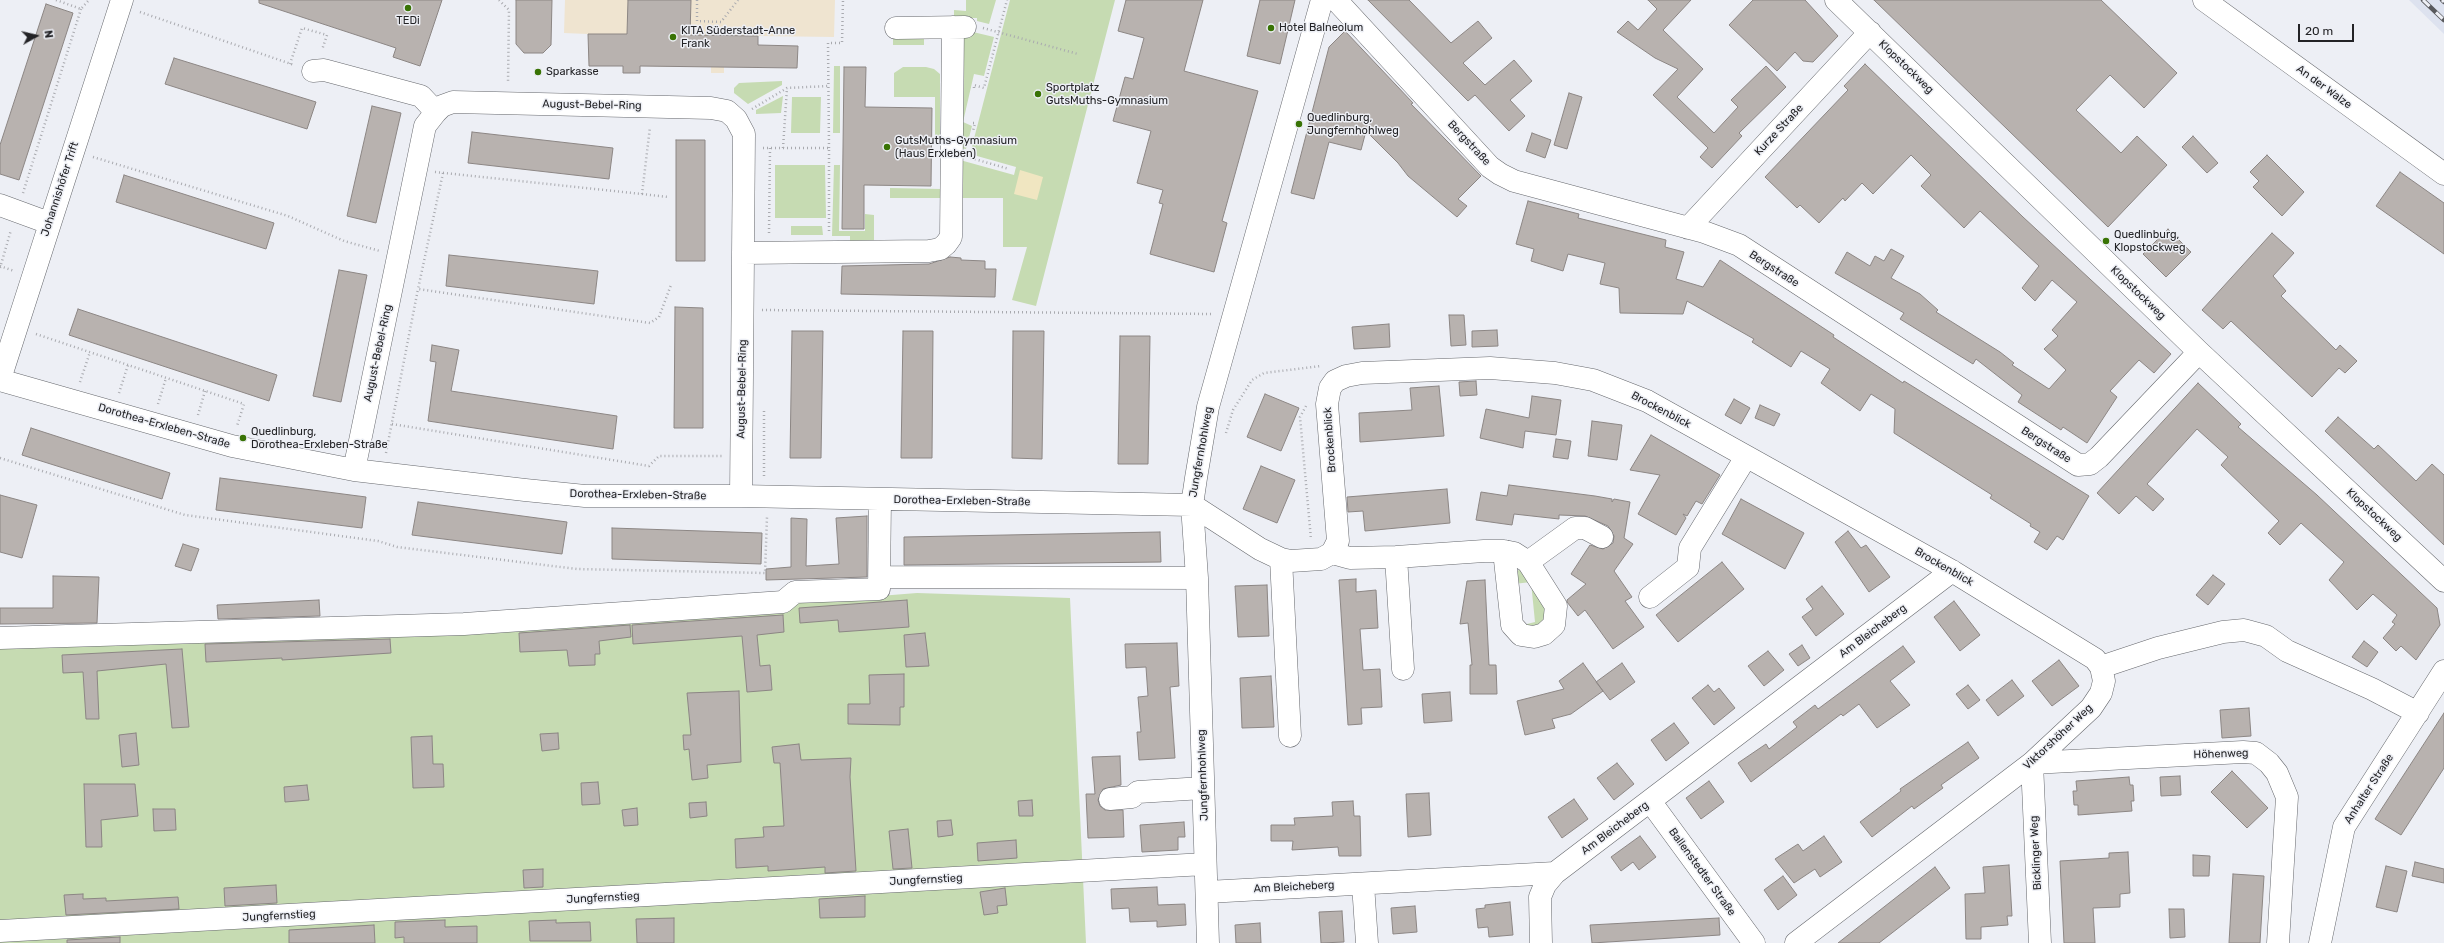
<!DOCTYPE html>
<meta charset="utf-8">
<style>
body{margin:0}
#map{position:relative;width:2444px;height:943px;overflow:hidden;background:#edeff5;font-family:Rubik,sans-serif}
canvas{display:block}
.north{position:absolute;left:16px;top:16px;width:40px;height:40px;-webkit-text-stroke:3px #edeff5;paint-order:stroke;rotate:82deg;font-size:11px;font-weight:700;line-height:16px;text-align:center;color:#232326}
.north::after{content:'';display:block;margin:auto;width:14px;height:18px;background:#232326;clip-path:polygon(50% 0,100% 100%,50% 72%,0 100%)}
.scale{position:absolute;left:2298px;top:24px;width:56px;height:18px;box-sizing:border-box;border:2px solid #232326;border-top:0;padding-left:5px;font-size:12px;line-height:14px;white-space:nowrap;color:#232326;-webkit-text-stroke:3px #edeff5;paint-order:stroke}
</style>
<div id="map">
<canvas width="2444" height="943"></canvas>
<div class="north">N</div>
<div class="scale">20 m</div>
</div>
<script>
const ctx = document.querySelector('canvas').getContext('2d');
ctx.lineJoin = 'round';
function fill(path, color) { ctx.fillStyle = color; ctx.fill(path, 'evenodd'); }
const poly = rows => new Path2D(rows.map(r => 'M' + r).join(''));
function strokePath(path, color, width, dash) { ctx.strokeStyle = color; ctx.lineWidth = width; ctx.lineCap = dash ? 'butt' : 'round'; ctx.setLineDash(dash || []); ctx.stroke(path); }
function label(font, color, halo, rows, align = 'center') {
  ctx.font = font + ' Rubik,sans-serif'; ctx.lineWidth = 3; ctx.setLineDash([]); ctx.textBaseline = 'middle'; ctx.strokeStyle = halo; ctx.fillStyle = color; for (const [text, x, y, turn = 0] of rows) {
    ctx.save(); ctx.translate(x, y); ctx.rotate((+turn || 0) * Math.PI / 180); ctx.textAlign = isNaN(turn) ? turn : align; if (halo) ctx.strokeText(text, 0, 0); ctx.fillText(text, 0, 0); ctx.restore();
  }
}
fill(poly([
 [2409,0,2444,0,2444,34]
]), '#dde2ef');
fill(poly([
 [565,0,835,0,834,37,758,36,758,67,724,67,724,73,711,73,711,67,640,66,640,73,623,73,623,66,589,66,588,34,564,33]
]), '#efe4d0');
fill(poly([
 [966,0,996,0,989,24,977,21,977,18,954,18,954,10,966,11],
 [1010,0,1115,0,1036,306,1012,300,1027,247,1003,247,1003,198,959,198,960,160,1014,175,1016,167,970,154],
 [973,32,994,37,984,76,974,74,963,122,972,126,966,149,960,148,960,40],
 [924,35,924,45,893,45,893,36],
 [834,66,840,66,840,133,833,133],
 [903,67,926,67,934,69,940,74,940,141,935,141,935,97,894,97,894,73],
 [782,81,782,85,748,104,734,93,734,88,739,83],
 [783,96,781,113,756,114,756,110],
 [792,97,821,97,820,133,791,133],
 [775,165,825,165,826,218,775,218],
 [834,165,840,165,839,231,865,231,865,214,874,215,874,246,850,245,850,236,832,236],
 [890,188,941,189,941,198,890,198],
 [791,226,822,226,823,235,791,235],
 [1523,568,1550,611,1539,628,1519,626,1535,622,1531,582,1514,584,1513,573],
 [917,593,1070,598,1086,943,0,943,0,647,478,628]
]), '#c6dbb2');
fill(poly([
 [1020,170,1043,177,1037,200,1014,194]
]), '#f0e6c1');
const building = poly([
 [259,0,442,0,420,66,393,57,396,48,259,3,259,0],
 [516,0,552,0,551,45,543,53,524,53,516,44,516,0],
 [628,0,691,0,690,35,758,36,758,45,798,46,797,68,640,66,640,73,623,73,623,66,589,66,588,34,627,34,628,0],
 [1126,0,1203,0,1184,71,1258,91,1222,221,1227,223,1214,272,1150,254,1163,204,1159,203,1163,190,1137,183,1151,131,1113,121,1125,77,1133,79,1144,38,1118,31,1126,0],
 [1260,0,1295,0,1280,64,1247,56,1260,0],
 [1368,0,1409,0,1451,43,1478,21,1492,38,1463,63,1485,85,1514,60,1532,81,1510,100,1525,116,1509,131,1475,95,1468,101,1368,0],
 [1648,0,1691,0,1663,30,1703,69,1677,97,1714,133,1738,107,1731,100,1766,66,1786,87,1739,133,1742,136,1712,168,1700,157,1708,148,1653,95,1678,69,1655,58,1617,32,1628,21,1638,30,1657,9,1648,0],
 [1753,0,1805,0,1838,36,1813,62,1803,61,1795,52,1777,71,1729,25,1753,0],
 [1874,0,2101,0,2177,73,2144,108,2110,75,2076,110,2121,153,2137,136,2167,165,2108,227,1874,0],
 [46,4,73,13,19,180,0,174,0,145,46,4],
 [1345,31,1413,103,1411,104,1481,176,1458,199,1467,206,1457,217,1408,176,1398,163,1366,131,1361,150,1329,142,1314,199,1291,193,1329,47,1345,31],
 [174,58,316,102,307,129,165,84,174,58],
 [1865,64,2023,217,2171,354,2154,373,2139,360,2110,391,2117,397,2087,443,2063,427,2061,430,2018,402,2022,395,1976,359,1973,364,1900,319,1904,313,1835,273,1847,252,1870,266,1875,256,1884,261,1891,249,1904,256,1891,278,1920,294,1938,310,1936,312,2000,352,2014,363,2012,365,2049,389,2066,370,2044,349,2058,336,2052,330,2077,302,2052,280,2035,301,2022,288,2039,266,1980,211,1964,228,1921,186,1931,175,1911,155,1873,194,1862,183,1845,201,1843,198,1819,223,1800,205,1797,208,1765,177,1848,90,1844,86,1865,64],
 [844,67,866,67,865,107,932,108,931,186,864,185,864,229,842,229,844,67],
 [1569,93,1582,97,1567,149,1554,145,1569,93],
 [372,106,401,113,376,223,347,216,372,106],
 [472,132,613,148,609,179,468,163,472,132],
 [1532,133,1551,140,1545,158,1526,151,1532,133],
 [2193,136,2218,163,2207,173,2182,147,2193,136],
 [676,140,705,140,705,261,676,261,676,140],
 [2267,155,2304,192,2282,216,2253,187,2259,181,2250,172,2267,155],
 [2400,172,2444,203,2444,254,2376,206,2400,172],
 [124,175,274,223,266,249,116,202,124,175],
 [1528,201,1579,214,1578,218,1666,240,1665,247,1684,252,1676,279,1703,287,1720,260,1834,335,1833,337,1903,383,1904,381,2089,496,2063,540,2057,536,2047,550,2034,542,2040,532,2030,526,2031,524,1990,498,1992,495,1894,433,1895,409,1871,394,1860,411,1821,383,1830,369,1801,351,1791,367,1752,342,1754,339,1687,301,1683,314,1620,313,1619,288,1600,284,1605,263,1568,254,1563,271,1531,261,1534,249,1516,244,1528,201],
 [2168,229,2191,252,2166,277,2143,254,2168,229],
 [2272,233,2294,253,2273,276,2286,291,2281,296,2336,350,2340,345,2357,361,2345,373,2339,368,2312,397,2231,321,2223,329,2202,310,2272,233],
 [449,255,598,271,594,304,446,286,449,255],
 [950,257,961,258,961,260,985,261,985,269,996,269,995,297,841,294,842,266,929,264,950,257],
 [339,270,367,275,341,402,313,396,339,270],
 [675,307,703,308,703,428,674,428,675,307],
 [78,309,277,375,269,401,69,335,78,309],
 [1449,315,1464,315,1466,345,1451,346,1449,315],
 [1389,324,1390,347,1354,349,1352,327,1389,324],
 [1497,330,1498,346,1472,347,1472,331,1497,330],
 [792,331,823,331,821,458,790,458,792,331],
 [903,331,933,331,932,458,901,458,903,331],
 [1013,331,1044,331,1042,459,1012,458,1013,331],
 [1120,336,1150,336,1148,464,1118,464,1120,336],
 [432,345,459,350,451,391,617,416,613,449,428,421,436,362,430,361,432,345],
 [1476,381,1477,395,1460,396,1459,382,1476,381],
 [2198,383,2241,424,2238,427,2317,495,2437,608,2440,625,2416,660,2401,646,2396,651,2383,638,2395,624,2392,622,2397,615,2373,594,2357,610,2329,580,2344,562,2301,523,2280,545,2268,533,2279,521,2221,465,2228,457,2197,429,2147,484,2164,499,2153,511,2136,496,2119,514,2097,493,2198,383],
 [1439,386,1444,436,1360,442,1359,413,1412,410,1410,388,1439,386],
 [1265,394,1299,408,1281,451,1247,437,1265,394],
 [1532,396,1561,400,1556,435,1525,431,1523,448,1480,438,1486,409,1529,418,1532,396],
 [1734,399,1750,408,1741,424,1725,415,1734,399],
 [1760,405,1780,414,1774,426,1755,418,1760,405],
 [2338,417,2374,449,2378,445,2416,481,2432,464,2444,475,2444,545,2325,431,2338,417],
 [1592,421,1622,425,1617,460,1588,456,1592,421],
 [31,428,170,473,162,499,22,455,31,428],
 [1651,435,1720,475,1702,504,1696,501,1687,516,1683,514,1686,518,1676,535,1638,514,1660,475,1630,470,1651,435],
 [1556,439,1571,441,1568,459,1553,457,1556,439],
 [1261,466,1295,480,1277,523,1243,509,1261,466],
 [220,478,366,497,362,528,216,510,220,478],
 [1509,485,1595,496,1612,499,1612,502,1614,499,1630,502,1624,538,1633,544,1614,571,1632,597,1625,601,1644,627,1613,649,1585,610,1578,616,1567,602,1567,600,1586,584,1571,574,1590,545,1603,549,1613,543,1614,536,1608,526,1585,516,1559,515,1559,519,1514,514,1512,525,1476,520,1481,492,1507,496,1509,485],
 [1447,489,1450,523,1365,531,1363,511,1348,512,1347,497,1447,489],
 [0,495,37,505,22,558,0,552,0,495],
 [1741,499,1804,533,1785,569,1722,534,1741,499],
 [418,502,567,522,562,554,412,535,418,502],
 [867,516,867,577,766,580,766,569,791,567,791,518,807,519,806,566,839,564,836,518,867,516],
 [612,528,762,533,761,564,612,559,612,528],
 [1848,531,1861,548,1866,545,1890,577,1869,592,1835,542,1848,531],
 [1160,532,1161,562,904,565,904,537,1160,532],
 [183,544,199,549,191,571,175,566,183,544],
 [1722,562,1744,589,1678,642,1656,615,1722,562],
 [2213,575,2225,584,2208,605,2196,595,2213,575],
 [53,576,99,577,97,623,0,624,0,608,53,608,53,576],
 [1356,579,1356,592,1376,590,1378,628,1360,629,1363,670,1380,669,1382,707,1361,708,1362,724,1348,725,1339,580,1356,579],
 [1485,580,1489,665,1496,665,1497,694,1470,694,1470,665,1472,665,1468,623,1460,624,1467,581,1485,580],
 [1267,585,1269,636,1238,637,1235,586,1267,585],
 [1822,586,1844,614,1816,636,1802,617,1813,609,1806,599,1822,586],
 [319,600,320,616,218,619,217,605,319,600],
 [907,600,909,627,839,632,838,620,800,623,799,608,907,600],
 [1954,601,1980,635,1960,651,1934,617,1954,601],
 [783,615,784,632,757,635,760,666,770,665,772,690,747,692,742,636,633,644,632,625,783,615],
 [630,625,631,637,599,641,600,654,595,654,595,665,569,666,567,650,520,652,519,633,630,625],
 [925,633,929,666,906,667,904,635,925,633],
 [390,639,391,653,282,660,282,658,206,662,205,644,390,639],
 [2364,641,2378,652,2367,667,2352,657,2364,641],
 [1177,643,1179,686,1170,687,1175,758,1139,760,1137,732,1141,732,1138,697,1148,696,1146,667,1126,668,1125,644,1177,643],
 [1802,645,1810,658,1798,666,1789,654,1802,645],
 [1903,646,1915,662,1890,681,1910,705,1877,728,1859,704,1843,716,1841,714,1751,782,1738,763,1766,744,1769,749,1797,727,1793,722,1815,705,1818,709,1903,646],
 [182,649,189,727,172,728,166,664,97,671,99,719,86,719,83,672,63,673,62,655,182,649],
 [1768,651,1784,670,1764,686,1748,666,1768,651],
 [2059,660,2079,686,2052,706,2032,681,2059,660],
 [1583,663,1603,691,1571,714,1552,719,1555,728,1525,735,1517,701,1564,689,1559,681,1583,663],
 [1622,663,1635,682,1610,700,1596,682,1622,663],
 [904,674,904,707,900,707,900,725,848,724,848,704,870,704,869,675,904,674],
 [1271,676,1274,727,1242,728,1240,678,1271,676],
 [2012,680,2024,696,1998,716,1986,700,2012,680],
 [1708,685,1714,692,1719,688,1735,708,1714,725,1692,698,1708,685],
 [1968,685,1980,700,1968,709,1956,694,1968,685],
 [739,691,741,762,707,765,708,778,692,780,689,749,684,750,683,735,691,735,687,693,739,691],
 [1450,692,1452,721,1424,723,1422,694,1450,692],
 [2249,708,2251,736,2222,738,2220,710,2249,708],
 [2444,713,2444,768,2401,835,2375,819,2444,713],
 [1674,723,1689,743,1666,761,1651,740,1674,723],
 [136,733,139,765,122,767,119,735,136,733],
 [558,733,559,749,542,751,540,734,558,733],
 [432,736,433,764,443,764,444,787,413,788,411,737,432,736],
 [1968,742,1979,758,1941,785,1943,788,1914,809,1912,806,1872,837,1860,822,1901,791,1900,789,1968,742],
 [799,744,801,760,851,758,850,777,856,871,825,873,825,867,768,871,768,866,736,868,735,839,764,837,763,827,784,826,780,763,774,763,772,747,799,744],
 [1120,756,1121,785,1103,789,1098,800,1100,806,1105,810,1123,810,1124,837,1088,838,1086,794,1095,794,1092,757,1120,756],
 [1617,763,1634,784,1614,800,1597,778,1617,763],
 [2232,771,2268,808,2247,828,2211,792,2232,771],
 [2180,776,2181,795,2161,796,2160,777,2180,776],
 [2129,777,2130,785,2133,785,2134,801,2131,801,2132,811,2078,815,2078,805,2074,805,2073,791,2077,791,2076,781,2129,777],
 [1709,781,1724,802,1701,819,1686,798,1709,781],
 [598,782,600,804,582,805,581,783,598,782],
 [84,784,135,784,138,816,101,820,102,847,86,847,84,784],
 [307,785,309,800,285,802,284,787,307,785],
 [1429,793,1431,835,1408,837,1406,794,1429,793],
 [1574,799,1588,819,1562,838,1548,817,1574,799],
 [1032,800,1033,816,1019,816,1018,801,1032,800],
 [1353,801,1354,816,1360,816,1361,856,1339,856,1338,847,1292,850,1293,841,1271,841,1271,825,1295,825,1294,818,1333,816,1332,802,1353,801],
 [706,802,707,816,690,818,689,803,706,802],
 [637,808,638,825,624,826,622,810,637,808],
 [153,809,175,809,176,830,154,831,153,809],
 [951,820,953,835,938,837,937,821,951,820],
 [1184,822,1185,837,1178,837,1178,850,1142,852,1140,825,1184,822],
 [908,829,912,868,893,869,889,831,908,829],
 [1640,836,1656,857,1639,870,1633,862,1621,871,1611,857,1640,836],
 [1824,836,1842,862,1820,877,1815,869,1794,883,1775,859,1798,844,1803,851,1824,836],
 [1016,840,1017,858,978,861,977,843,1016,840],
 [2128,852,2130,893,2120,894,2120,907,2093,908,2095,943,2064,943,2060,861,2109,858,2109,853,2128,852],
 [2193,855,2210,856,2209,876,2193,876,2193,855],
 [2415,862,2444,869,2444,883,2412,876,2415,862],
 [2009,865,2012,916,2007,916,2008,925,1981,927,1981,939,1966,939,1965,894,1985,893,1983,867,2009,865],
 [2386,866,2407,871,2397,912,2376,907,2386,866],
 [1935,867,1950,888,1879,943,1838,943,1935,867],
 [543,869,543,887,524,888,523,870,543,869],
 [2233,874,2264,876,2260,943,2229,943,2233,874],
 [1783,876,1797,895,1778,910,1764,890,1783,876],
 [276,885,277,903,225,906,224,888,276,885],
 [1157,887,1158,905,1185,904,1186,925,1157,927,1157,921,1130,922,1129,908,1112,909,1111,889,1157,887],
 [1005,888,1007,905,997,906,998,913,984,915,980,892,1005,888],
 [83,894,83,899,106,898,106,901,178,897,179,909,66,915,64,895,83,894],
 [865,896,865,917,820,918,819,899,865,896],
 [1510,902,1513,935,1489,937,1488,927,1478,928,1476,909,1485,908,1485,905,1510,902],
 [1415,906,1417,932,1393,934,1391,908,1415,906],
 [2169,909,2184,909,2185,937,2170,938,2169,909],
 [1342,911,1344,942,1321,943,1319,912,1342,911],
 [674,918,674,943,637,943,636,919,674,918],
 [1719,918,1720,935,1592,943,1590,925,1719,918],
 [445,920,445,927,477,926,477,943,404,943,404,937,395,938,395,922,445,920],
 [556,920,556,923,590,922,591,941,530,941,529,921,556,920],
 [1260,923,1261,943,1236,943,1235,925,1260,923],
 [374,925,375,943,289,943,289,930,374,925],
 [120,937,120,943,67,943,67,940,120,937]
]);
fill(building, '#b8b2af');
strokePath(building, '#8c8684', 1);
const minor = poly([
 [1336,0,1490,167,1500,174,1514,181,1704,232,1739,245,2078,465,2090,464,2099,457,2199,352],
 [1836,0,2199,352,2444,581],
 [2204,0,2444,174],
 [896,28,965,27],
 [313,71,324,70,421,96,436,112],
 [0,205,49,223],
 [1688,228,1870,32],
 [744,253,929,251,940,249,946,244,951,237,953,27],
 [0,379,122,0],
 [0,380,232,446,354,470,525,490,585,496,741,496,1192,505,1260,549,1281,559,1291,561,1321,559,1332,553,1350,558,1396,557,1484,551,1504,551,1514,553,1528,562,1556,606,1554,625,1544,634,1534,637,1521,635,1512,625,1504,551],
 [354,470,425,126,436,112,442,106,453,102,711,108,727,111,736,119,744,134,741,496],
 [1332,553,1338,541,1327,404,1330,388,1335,381,1346,376,1362,373,1490,368,1555,373,1593,380,1647,401,1952,571,2095,659,2101,667,2104,681,2101,693,2091,708,2032,763,1796,943],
 [1396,557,1403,669],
 [1281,559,1290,736],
 [1528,562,1575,528,1585,528,1602,537],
 [880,577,1197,578],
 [1650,597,1688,567,1690,548,1746,457],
 [0,638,464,624,783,602,795,592,879,589,880,499],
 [2101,667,2158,648,2223,632,2244,630,2266,636,2287,651,2372,689,2418,713],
 [1110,799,1132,797,1138,792,1203,788],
 [1650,801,1754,943],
 [1363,884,1367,943],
 [1207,892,1555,873,1952,571],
 [0,931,1205,864],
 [1208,943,1197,578,1192,505,1196,478,1208,407,1322,0],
 [1541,943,1540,897,1545,885,1555,873],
 [2040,943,2032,763,2243,752,2256,753,2269,763,2277,773,2287,797,2278,943],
 [2320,943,2344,827,2444,671]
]);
strokePath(minor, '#66686d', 23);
strokePath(poly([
 [56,0,81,9,89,0],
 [499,0,509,10,508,83],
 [697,0,697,21,721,22,738,0],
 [140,12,294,65],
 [983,28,1078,54],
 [290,64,302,28,327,35,322,50],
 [974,88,974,85,984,88,1007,0],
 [752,109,787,88,828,86],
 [973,123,975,123,973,131],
 [763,148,829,148,829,233],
 [783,148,787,88],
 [829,148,828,43,842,43,843,0],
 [93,157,288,216,344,241,380,251],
 [971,158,1009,169],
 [435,172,642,194,650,127],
 [443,173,418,289,650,323,659,317,671,285],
 [23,193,81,9],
 [642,194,668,197],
 [769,233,770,148],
 [0,266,14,271],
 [0,268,11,230],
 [762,310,1213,314],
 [36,334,244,404,237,426],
 [80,382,90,352],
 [119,393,128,365],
 [158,404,166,378],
 [1306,406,1300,417,1311,539],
 [764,411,764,476],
 [198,415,205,391],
 [392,424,649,466,659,456,722,456],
 [1226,433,1233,410,1252,380,1264,373,1321,366],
 [386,453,418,289],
 [0,458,185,515,378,541,397,547,577,569,765,573,767,517]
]), '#a9aaaf', 2.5, [1, 3]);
strokePath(minor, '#fff', 22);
const rail = poly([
 [2423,0,2444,20],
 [2442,0,2444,2]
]);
strokePath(rail, '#595a5e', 4.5);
strokePath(rail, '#edeff5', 3, [9]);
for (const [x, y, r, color] of [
 [408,8,4,"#397305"],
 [1271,28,4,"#397305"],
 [673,37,4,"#397305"],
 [538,72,4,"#397305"],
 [1038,94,4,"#397305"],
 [1299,124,4,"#397305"],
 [887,147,4,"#397305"],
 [2106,241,4,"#397305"],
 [243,438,4,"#397305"]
]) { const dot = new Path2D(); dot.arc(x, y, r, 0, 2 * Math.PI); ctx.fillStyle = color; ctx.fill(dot); strokePath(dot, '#edeff5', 1.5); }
label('11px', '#232326', '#edeff5', [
 ["TEDi",408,21,"center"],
 ["Hotel Balneolum",1279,28],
 ["KITA Süderstadt-Anne",681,31],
 ["Frank",681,44],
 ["Sparkasse",546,72],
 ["Sportplatz",1046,88],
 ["GutsMuths-Gymnasium",1046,101],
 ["Quedlinburg,",1307,118],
 ["Jungfernhohlweg",1307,131],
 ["GutsMuths-Gymnasium",895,141],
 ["(Haus Erxleben)",895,154],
 ["Quedlinburg,",2114,235],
 ["Klopstockweg",2114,248],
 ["Quedlinburg,",251,432],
 ["Dorothea-Erxleben-Straße",251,445]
], 'left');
label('11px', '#232326', '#edeff5', [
 ["Klopstockweg",1906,67,44],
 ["An der Walze",2324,87,36],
 ["August-Bebel-Ring",592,105,1],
 ["Kurze Straße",1779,130,-47],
 ["Bergstraße",1469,143,47],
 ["Johannishöfer Trift",60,189,-72],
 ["Bergstraße",1774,269,33],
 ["Klopstockweg",2138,293,44],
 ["August-Bebel-Ring",378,353,-78],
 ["August-Bebel-Ring",742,389,-89],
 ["Brockenblick",1661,410,28],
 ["Dorothea-Erxleben-Straße",164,426,16],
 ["Brockenblick",1330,440,-94],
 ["Bergstraße",2046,445,33],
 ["Jungfernhohlweg",1201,452,-80],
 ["Dorothea-Erxleben-Straße",638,495,1],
 ["Dorothea-Erxleben-Straße",962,501,1],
 ["Klopstockweg",2374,515,43],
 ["Brockenblick",1944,567,30],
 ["Am Bleicheberg",1873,631,-37],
 ["Viktorshöher Weg",2058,737,-43],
 ["Höhenweg",2221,754,-2],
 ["Jungfernhohlweg",1203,775,-92],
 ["Anhalter Straße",2369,789,-57],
 ["Am Bleicheberg",1615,828,-37],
 ["Bicklinger Weg",2036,853,-93],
 ["Ballenstedter Straße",1702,872,54],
 ["Jungfernstieg",926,880,-3],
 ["Am Bleicheberg",1294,887,-3],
 ["Jungfernstieg",603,898,-3],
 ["Jungfernstieg",279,916,-3]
]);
</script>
